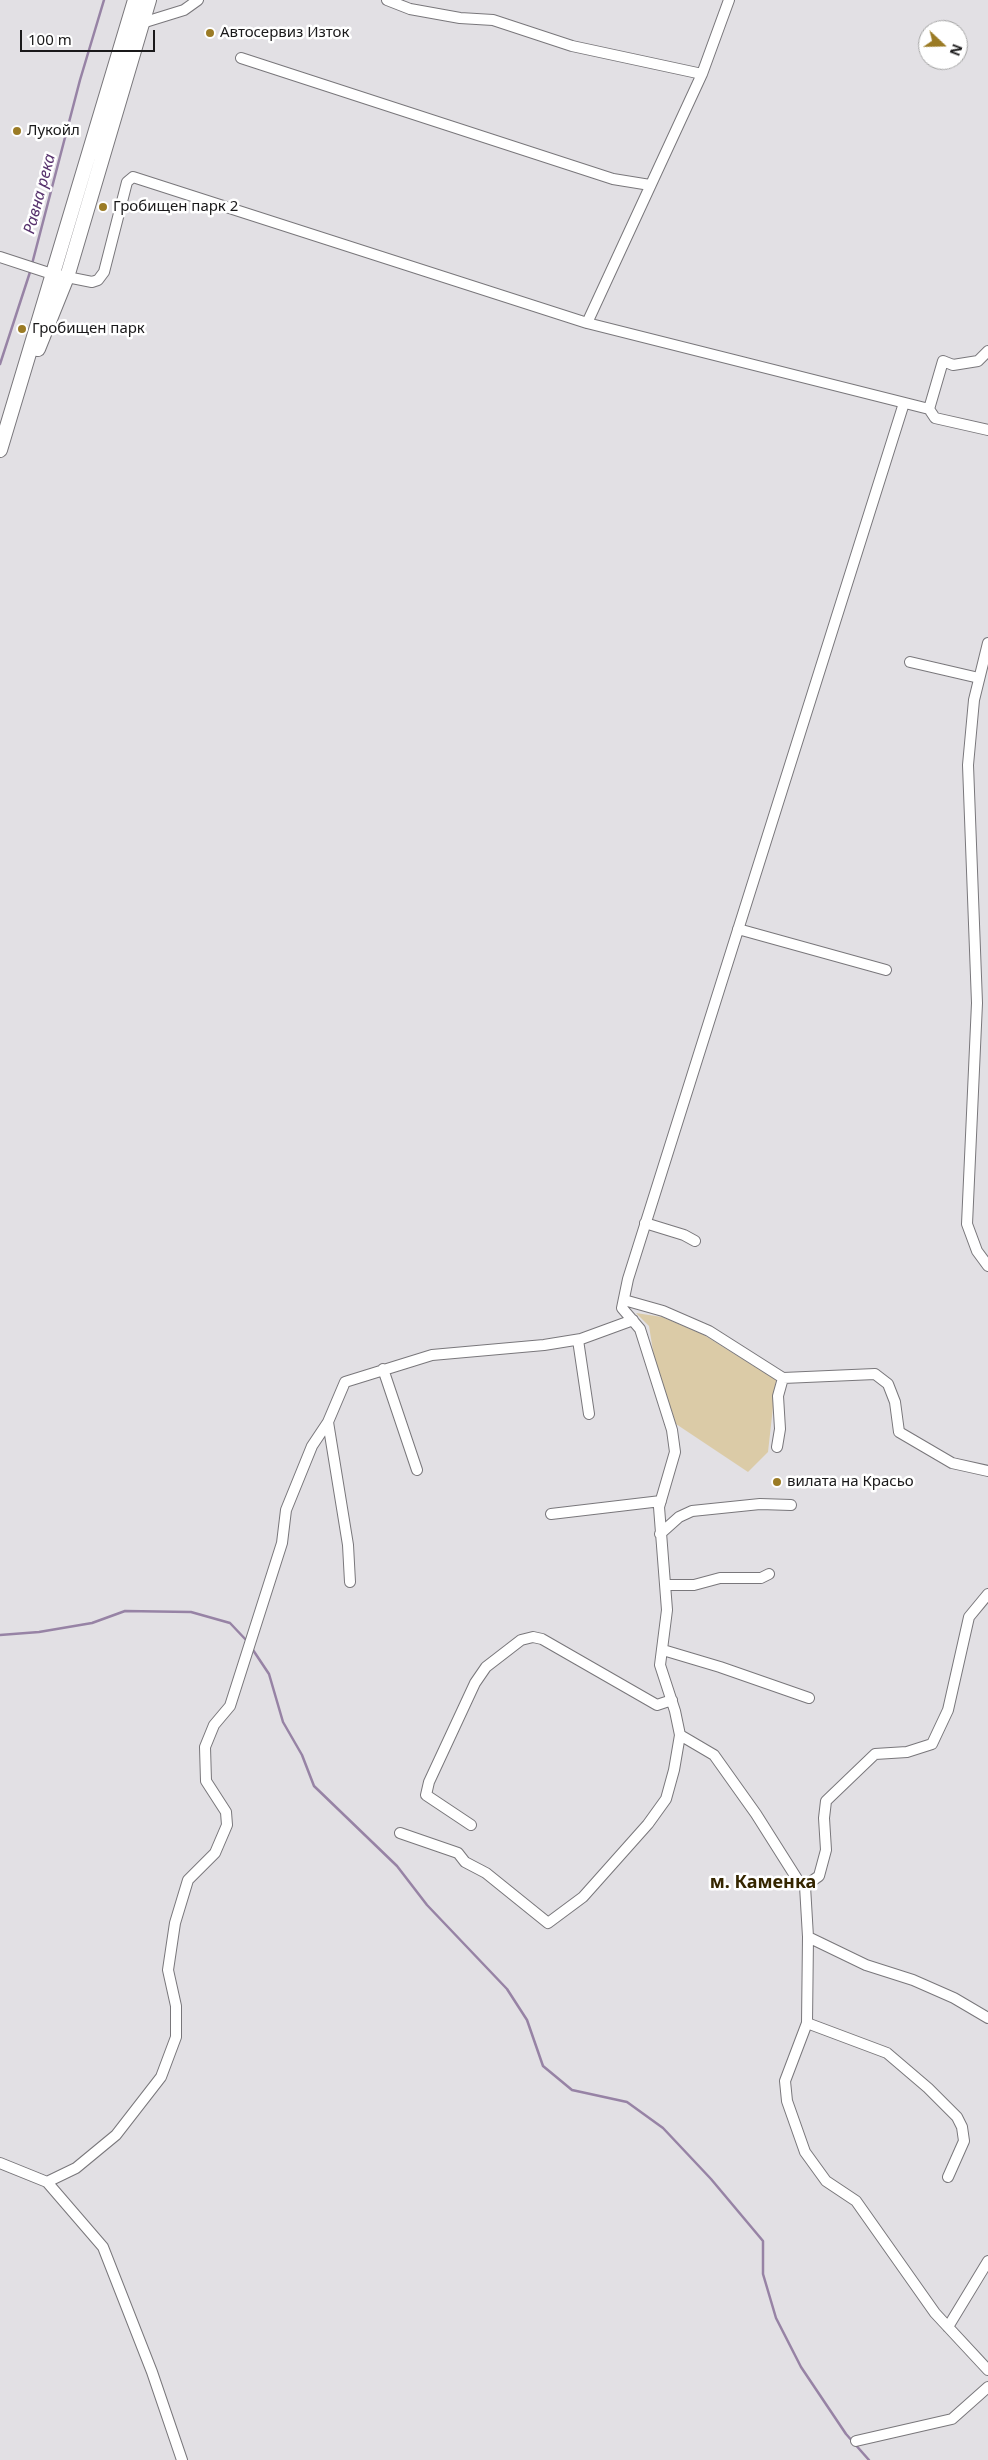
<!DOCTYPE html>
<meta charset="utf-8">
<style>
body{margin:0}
#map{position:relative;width:988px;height:2460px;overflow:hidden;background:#e2e0e4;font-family:"Noto Sans",sans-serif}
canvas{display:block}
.north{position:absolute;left:918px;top:20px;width:50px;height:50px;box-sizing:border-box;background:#fff;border:1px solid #a3a3a3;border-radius:50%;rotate:111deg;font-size:14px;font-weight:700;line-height:20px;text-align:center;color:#1a191a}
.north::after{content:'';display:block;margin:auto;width:18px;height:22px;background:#9b7b25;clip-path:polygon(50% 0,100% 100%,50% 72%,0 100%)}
.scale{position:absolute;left:20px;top:30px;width:135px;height:22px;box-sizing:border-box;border:2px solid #1a191a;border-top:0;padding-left:6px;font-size:15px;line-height:18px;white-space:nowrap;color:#1a191a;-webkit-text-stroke:4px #fff;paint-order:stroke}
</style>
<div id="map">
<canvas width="988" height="2460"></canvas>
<div class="north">N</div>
<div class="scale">100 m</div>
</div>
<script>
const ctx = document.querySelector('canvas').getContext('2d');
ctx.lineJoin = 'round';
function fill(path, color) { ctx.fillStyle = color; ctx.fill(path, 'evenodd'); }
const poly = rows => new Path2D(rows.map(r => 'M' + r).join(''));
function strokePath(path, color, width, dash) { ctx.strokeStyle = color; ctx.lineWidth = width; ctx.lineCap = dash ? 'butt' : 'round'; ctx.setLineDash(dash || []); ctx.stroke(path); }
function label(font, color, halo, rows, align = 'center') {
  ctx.font = font + ' "Noto Sans",sans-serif'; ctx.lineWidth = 5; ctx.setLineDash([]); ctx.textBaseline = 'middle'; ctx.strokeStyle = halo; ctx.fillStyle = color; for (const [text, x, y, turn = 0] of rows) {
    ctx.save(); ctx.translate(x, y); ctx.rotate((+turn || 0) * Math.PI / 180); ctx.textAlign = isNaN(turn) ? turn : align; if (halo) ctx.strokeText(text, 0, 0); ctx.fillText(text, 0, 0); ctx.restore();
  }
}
fill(poly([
 [636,1313,662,1317,704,1335,776,1380,768,1452,748,1472,676,1424,654,1357,649,1326]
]), '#dbcba7');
strokePath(poly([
 [32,264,80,80,104,0],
 [0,364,31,269],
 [0,1635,39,1632,92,1623,125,1611,191,1612,230,1623,247,1641],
 [251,1647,269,1674,283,1722,302,1755,314,1786,397,1866,427,1905,507,1989,527,2020,543,2066,572,2090,627,2102,663,2128,711,2179,763,2241,763,2274,776,2318,801,2367,846,2434,869,2460]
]), '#9783a5', 2.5);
const street = poly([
 [387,0,410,9,460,18,493,20,572,46,702,74],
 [142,23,184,10,198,0],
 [241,58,613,179,650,185],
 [0,257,52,274,92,282,98,280,104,272,127,182,133,177,587,323,929,409,943,361,953,365,978,361,988,351],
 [587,323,702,74,729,0],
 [904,403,628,1279,622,1308,640,1329,672,1430,675,1452,659,1507,667,1610,660,1665,675,1711,680,1735,714,1755,756,1814,799,1882,805,1886,819,1876,826,1850,824,1818,826,1801,875,1754,907,1752,932,1744,948,1710,969,1617,988,1594],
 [929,409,935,418,988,430],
 [988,643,974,700,968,765,977,1003,967,1224,977,1251,988,1266],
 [910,662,979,678],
 [738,929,886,970],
 [645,1223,684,1235,695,1241],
 [624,1300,663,1311,709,1331,783,1378,875,1374,888,1384,895,1402,899,1432,952,1463,988,1471],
 [578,1340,589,1414],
 [383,1369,417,1470],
 [328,1422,348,1545,350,1582],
 [777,1447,780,1429,778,1396,783,1378],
 [551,1514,661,1501],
 [660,1534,679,1517,692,1511,760,1504,791,1505],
 [665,1585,694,1585,720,1578,761,1578,769,1574],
 [663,1650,720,1667,809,1698],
 [471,1825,426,1795,429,1782,475,1683,486,1667,521,1640,533,1637,542,1639,657,1705,672,1700],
 [400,1833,458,1853,465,1862,486,1873,548,1923,583,1897,648,1824,666,1799,674,1770,680,1735],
 [805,1886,808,1937,866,1965,913,1980,954,1998,988,2018],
 [808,1937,807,2023,785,2081,787,2101,805,2152,826,2181,856,2201,935,2313,988,2370],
 [807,2023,887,2053,928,2088,957,2117,962,2127,964,2141,948,2177],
 [0,2163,47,2182,103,2247,152,2372,182,2460],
 [47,2182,76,2168,116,2135,161,2077,176,2037,176,2006,168,1970,175,1923,188,1880,215,1853,227,1825,226,1812,206,1781,205,1747,214,1725,230,1706,282,1543,286,1510,312,1446,328,1422,345,1382,432,1355,544,1345,581,1339,633,1320],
 [948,2327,988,2261],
 [856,2441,952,2419,988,2387]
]);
const secondary = poly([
 [38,349,67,277,149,0],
 [0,450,135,0]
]);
strokePath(street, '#79777b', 12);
strokePath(secondary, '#79777b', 16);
strokePath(street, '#fff', 10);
strokePath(secondary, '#fff', 14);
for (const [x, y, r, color] of [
 [210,33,5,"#9b7b25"],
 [17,131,5,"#9b7b25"],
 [103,207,5,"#9b7b25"],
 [22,329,5,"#9b7b25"],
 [777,1482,5,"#9b7b25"]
]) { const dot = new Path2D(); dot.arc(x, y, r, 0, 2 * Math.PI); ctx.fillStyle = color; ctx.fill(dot); strokePath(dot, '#fff', 2); }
label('15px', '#1a191a', '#fff', [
 ["Автосервиз Изток",220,33],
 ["Лукойл",27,131],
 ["Гробищен парк 2",113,207],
 ["Гробищен парк",32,329],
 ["вилата на Красьо",787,1482]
], 'left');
label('italic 16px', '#57326d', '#fff', [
 ["Равна река",40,194,-75]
]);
label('bold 18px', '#352600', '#fff', [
 ["м. Каменка",763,1883]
]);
</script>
